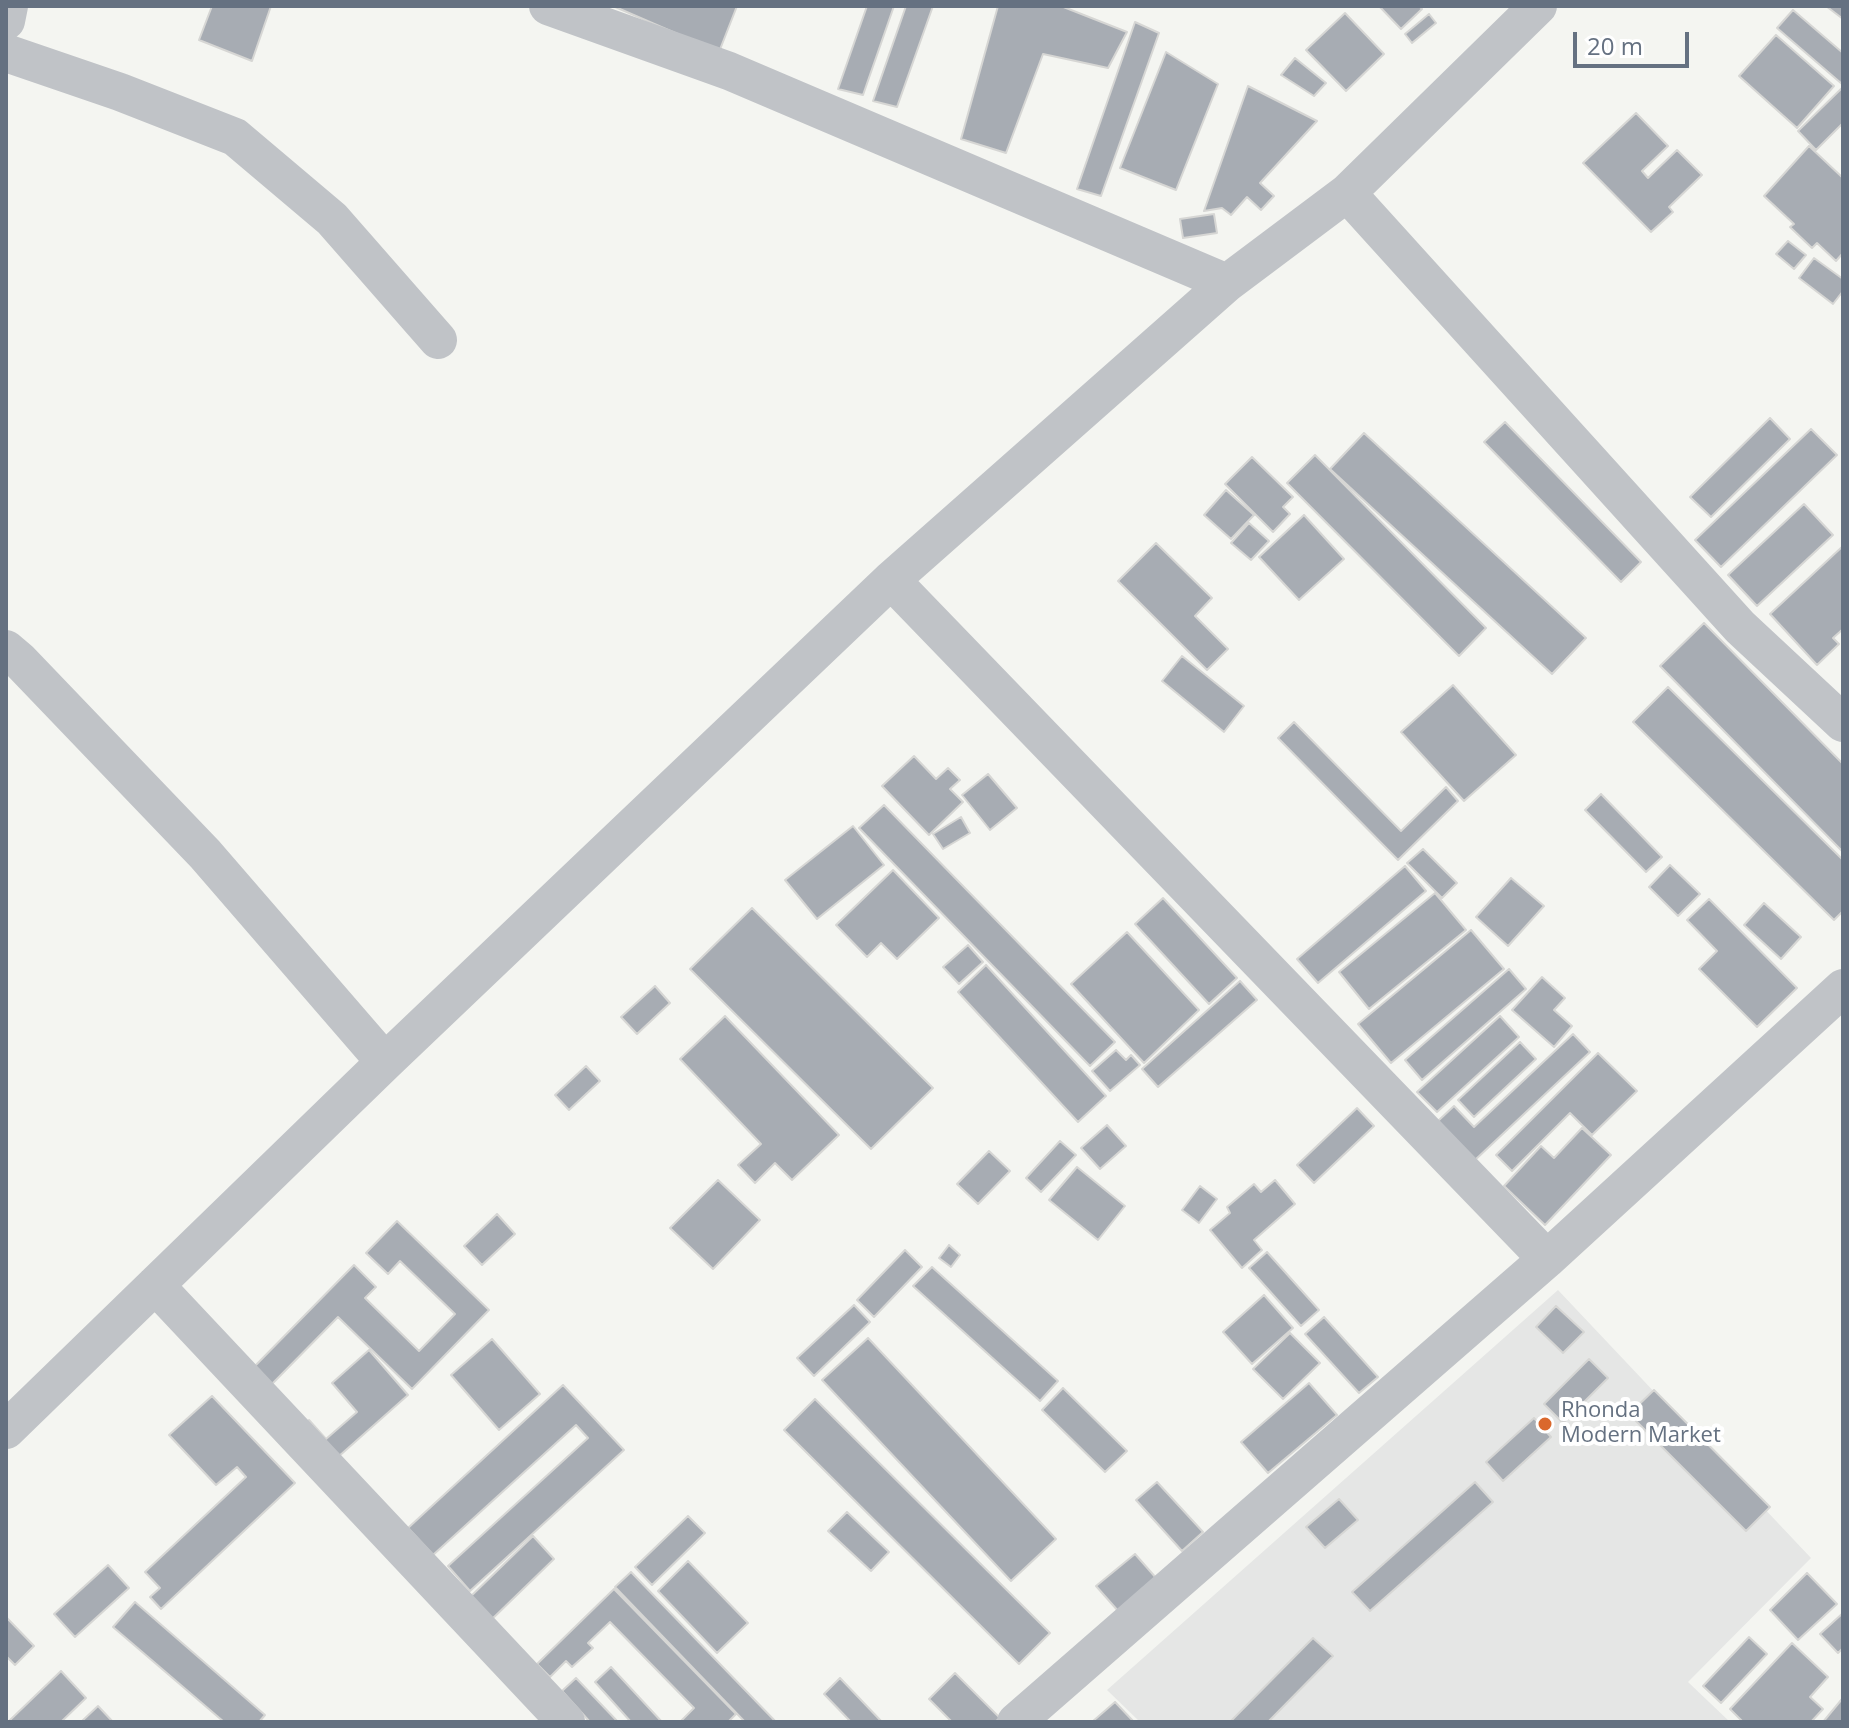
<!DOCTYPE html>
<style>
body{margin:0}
#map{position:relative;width:1849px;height:1728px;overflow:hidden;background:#f4f5f1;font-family:"Open Sans",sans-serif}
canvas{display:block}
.frame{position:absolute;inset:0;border:8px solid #657181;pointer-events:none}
.scale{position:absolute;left:1573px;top:32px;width:116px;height:36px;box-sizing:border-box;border:4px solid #657181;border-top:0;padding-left:10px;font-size:24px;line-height:28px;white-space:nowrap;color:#657181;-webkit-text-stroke:6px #fff;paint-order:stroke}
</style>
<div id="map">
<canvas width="1849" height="1728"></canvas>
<div class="frame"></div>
<div class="scale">20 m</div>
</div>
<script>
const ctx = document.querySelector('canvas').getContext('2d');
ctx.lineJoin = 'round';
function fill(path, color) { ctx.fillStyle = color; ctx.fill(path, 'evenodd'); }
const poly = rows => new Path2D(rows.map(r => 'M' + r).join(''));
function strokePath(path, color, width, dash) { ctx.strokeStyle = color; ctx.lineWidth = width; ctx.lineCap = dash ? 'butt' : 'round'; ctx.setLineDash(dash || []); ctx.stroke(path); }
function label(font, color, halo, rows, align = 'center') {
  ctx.font = font + ' "Open Sans",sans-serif'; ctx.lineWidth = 8; ctx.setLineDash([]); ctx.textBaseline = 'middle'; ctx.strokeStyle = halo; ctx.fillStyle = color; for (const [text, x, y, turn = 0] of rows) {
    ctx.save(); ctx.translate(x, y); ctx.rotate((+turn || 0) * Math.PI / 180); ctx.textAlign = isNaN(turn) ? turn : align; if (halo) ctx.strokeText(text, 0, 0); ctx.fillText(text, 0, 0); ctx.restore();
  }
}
fill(poly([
 [1558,1290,1811,1558,1688,1682,1730,1722,1140,1722,1107,1690]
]), '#e5e6e5');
const building = poly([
 [212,6,271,6,252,61,199,40,212,6],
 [613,6,737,6,719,52,613,6],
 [867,6,894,6,863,95,838,89,867,6],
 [906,6,933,6,897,107,873,101,906,6],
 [998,6,1061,6,1127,32,1108,68,1043,54,1006,153,961,139,998,6],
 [1379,6,1419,6,1422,9,1401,29,1379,6],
 [1826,6,1843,6,1843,19,1826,6],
 [1793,10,1843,53,1842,84,1777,28,1793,10],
 [1345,13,1384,54,1346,91,1306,50,1345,13],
 [1429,14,1436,23,1412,43,1405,34,1429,14],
 [1135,22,1159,33,1101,196,1077,189,1135,22],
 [1776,35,1834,86,1797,128,1739,76,1776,35],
 [1166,52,1218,84,1176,190,1120,168,1166,52],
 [1295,58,1326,83,1314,96,1281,75,1295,58],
 [1248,86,1317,121,1260,183,1274,196,1261,210,1247,197,1231,215,1222,208,1204,211,1248,86],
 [1843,87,1843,123,1816,150,1798,131,1843,87],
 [1636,113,1668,146,1642,171,1648,178,1677,150,1702,175,1669,207,1673,212,1651,232,1583,163,1636,113],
 [1809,146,1843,178,1843,253,1836,261,1817,243,1812,248,1790,227,1794,224,1764,196,1809,146],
 [1214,214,1217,233,1183,238,1180,219,1214,214],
 [1788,241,1806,255,1794,269,1776,254,1788,241],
 [1814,258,1843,279,1843,291,1833,304,1799,278,1814,258],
 [1770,418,1790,439,1711,517,1690,497,1770,418],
 [1505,422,1641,562,1621,582,1484,442,1505,422],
 [1811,429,1837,455,1721,567,1695,540,1811,429],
 [1364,433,1586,638,1552,674,1330,469,1364,433],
 [1315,455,1486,628,1459,656,1287,483,1315,455],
 [1252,457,1293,497,1283,507,1290,514,1273,532,1225,484,1252,457],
 [1226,490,1254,515,1231,539,1204,515,1226,490],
 [1804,504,1833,535,1757,606,1728,575,1804,504],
 [1304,515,1344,559,1299,600,1259,557,1304,515],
 [1249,523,1269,541,1251,560,1231,543,1249,523],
 [1156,543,1212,598,1195,616,1228,649,1207,670,1118,581,1156,543],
 [1843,546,1843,629,1833,638,1839,644,1817,665,1770,614,1843,546],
 [1704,623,1843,764,1843,852,1660,666,1704,623],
 [1182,656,1244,706,1224,732,1162,681,1182,656],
 [1453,685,1516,755,1464,801,1401,732,1453,685],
 [1668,687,1843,860,1843,911,1834,920,1633,722,1668,687],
 [1294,722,1401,831,1446,787,1458,801,1398,860,1278,738,1294,722],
 [914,756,936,779,948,768,960,780,950,789,963,802,929,835,882,786,914,756],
 [988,774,1017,808,990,830,962,795,988,774],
 [1601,794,1662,857,1646,872,1585,810,1601,794],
 [884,805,1115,1042,1090,1066,859,828,884,805],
 [961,817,970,833,943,849,933,834,961,817],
 [853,826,884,865,817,919,785,880,853,826],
 [1423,849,1457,883,1442,898,1407,863,1423,849],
 [1670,865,1700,894,1678,916,1649,887,1670,865],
 [1405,866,1426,891,1318,983,1297,959,1405,866],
 [893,870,939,918,897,959,881,943,867,957,836,925,893,870],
 [1511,878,1544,906,1508,946,1476,917,1511,878],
 [1435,893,1466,930,1369,1009,1339,972,1435,893],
 [1163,898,1237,978,1209,1004,1135,924,1163,898],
 [1709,899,1797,988,1757,1027,1699,969,1717,951,1687,920,1709,899],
 [1764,903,1801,937,1781,959,1744,925,1764,903],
 [752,908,933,1088,871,1149,690,969,752,908],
 [1471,930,1504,969,1391,1063,1358,1024,1471,930],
 [1127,932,1199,1010,1144,1063,1071,984,1127,932],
 [968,945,983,962,959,984,943,967,968,945],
 [986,965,1106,1096,1078,1122,958,992,986,965],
 [1509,969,1526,989,1422,1080,1405,1060,1509,969],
 [1542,977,1565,998,1554,1010,1572,1026,1554,1047,1512,1010,1542,977],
 [1240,981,1257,1000,1158,1087,1142,1069,1240,981],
 [655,986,670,1003,637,1034,621,1017,655,986],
 [725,1016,839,1135,792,1180,775,1163,755,1183,738,1165,761,1144,680,1059,725,1016],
 [1500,1016,1519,1037,1437,1112,1417,1092,1500,1016],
 [1573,1034,1590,1052,1475,1160,1438,1121,1454,1106,1474,1127,1573,1034],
 [1520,1042,1536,1059,1474,1117,1458,1100,1520,1042],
 [1116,1050,1126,1060,1131,1055,1140,1065,1110,1091,1092,1071,1116,1050],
 [1598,1053,1637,1091,1592,1135,1570,1113,1512,1171,1496,1155,1598,1053],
 [586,1066,600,1081,569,1110,555,1095,586,1066],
 [1357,1108,1374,1126,1314,1183,1297,1165,1357,1108],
 [1107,1125,1126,1146,1100,1169,1081,1148,1107,1125],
 [1582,1128,1611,1155,1545,1225,1504,1186,1541,1146,1554,1158,1582,1128],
 [1060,1141,1076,1155,1041,1192,1026,1178,1060,1141],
 [989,1151,1010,1171,978,1204,957,1184,989,1151],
 [1077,1167,1125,1206,1098,1240,1049,1200,1077,1167],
 [718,1180,760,1220,713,1269,670,1228,718,1180],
 [1275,1180,1295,1204,1254,1240,1262,1250,1242,1268,1210,1230,1230,1213,1227,1207,1254,1184,1261,1192,1275,1180],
 [1200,1186,1217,1199,1199,1223,1182,1210,1200,1186],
 [497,1214,515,1234,482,1265,464,1246,497,1214],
 [397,1221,489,1310,412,1389,338,1317,271,1385,253,1368,354,1265,376,1287,365,1298,419,1351,455,1314,400,1261,388,1274,366,1253,397,1221],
 [949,1245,960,1255,951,1267,939,1258,949,1245],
 [905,1250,922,1267,874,1317,857,1300,905,1250],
 [1267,1252,1319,1310,1301,1326,1249,1268,1267,1252],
 [932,1267,1058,1381,1040,1401,913,1286,932,1267],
 [1264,1295,1293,1328,1252,1364,1223,1332,1264,1295],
 [854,1305,870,1322,814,1376,797,1358,854,1305],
 [1556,1306,1584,1332,1563,1353,1536,1327,1556,1306],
 [1324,1317,1378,1377,1359,1393,1305,1334,1324,1317],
 [1290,1333,1320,1363,1283,1399,1253,1369,1290,1333],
 [868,1338,1056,1539,1011,1581,822,1380,868,1338],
 [492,1339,540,1394,499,1430,451,1375,492,1339],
 [369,1350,408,1395,329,1465,298,1429,309,1420,326,1439,357,1412,332,1383,369,1350],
 [1589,1359,1608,1378,1563,1423,1544,1404,1589,1359],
 [1309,1383,1337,1415,1268,1473,1241,1442,1309,1383],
 [563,1385,624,1450,470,1591,448,1566,588,1438,576,1425,433,1555,408,1528,563,1385],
 [1063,1388,1127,1451,1105,1472,1042,1410,1063,1388],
 [1654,1390,1770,1507,1746,1531,1629,1414,1654,1390],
 [212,1396,295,1483,161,1609,150,1597,160,1588,145,1572,246,1477,237,1467,216,1485,169,1435,212,1396],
 [815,1399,1050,1633,1019,1664,784,1430,815,1399],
 [1534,1418,1551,1437,1503,1481,1486,1462,1534,1418],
 [1157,1482,1203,1532,1182,1551,1136,1500,1157,1482],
 [1475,1482,1493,1502,1370,1611,1352,1592,1475,1482],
 [1339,1499,1358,1520,1325,1548,1306,1527,1339,1499],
 [847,1512,889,1552,871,1571,828,1531,847,1512],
 [688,1516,705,1533,652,1585,635,1567,688,1516],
 [533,1536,554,1559,489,1622,467,1600,533,1536],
 [1135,1554,1157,1579,1119,1612,1096,1586,1135,1554],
 [688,1561,748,1623,717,1653,658,1591,688,1561],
 [108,1565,129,1588,75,1637,54,1614,108,1565],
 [631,1572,776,1722,745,1722,615,1587,631,1572],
 [1807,1573,1837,1604,1798,1640,1770,1610,1807,1573],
 [614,1589,736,1714,728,1722,680,1722,694,1708,610,1622,588,1643,593,1648,572,1667,566,1661,550,1677,537,1664,614,1589],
 [135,1602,265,1715,259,1722,224,1722,113,1627,135,1602],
 [1843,1613,1843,1648,1838,1653,1820,1634,1843,1613],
 [7,1618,34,1646,15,1665,6,1656,7,1618],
 [1749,1637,1767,1654,1721,1703,1703,1686,1749,1637],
 [1313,1638,1333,1656,1268,1722,1230,1722,1313,1638],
 [1792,1643,1828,1677,1810,1697,1823,1709,1811,1722,1743,1722,1730,1709,1792,1643],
 [611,1667,662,1722,631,1722,595,1682,611,1667],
 [61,1671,86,1698,61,1722,8,1722,61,1671],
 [955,1673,1000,1718,995,1722,952,1722,929,1699,955,1673],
 [576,1678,618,1722,590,1722,562,1691,576,1678],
 [840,1678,882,1722,851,1722,824,1694,840,1678],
 [1842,1699,1843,1722,1823,1722,1842,1699],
 [1115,1702,1134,1722,1092,1722,1115,1702],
 [98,1706,113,1722,81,1722,98,1706]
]);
fill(building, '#a7acb3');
strokePath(building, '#d6d6d4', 2);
strokePath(poly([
 [548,6,729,71,1227,283],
 [6,21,9,6],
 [6,53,120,92,235,137,332,219,438,340],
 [1347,193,1740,627,1843,723],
 [891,580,1547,1259],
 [6,649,19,660,205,854,385,1062],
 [155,1285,566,1722],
 [6,1430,385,1062,891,580,1227,283,1347,193,1538,6],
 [1016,1722,1547,1259,1843,988]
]), '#c0c3c7', 38);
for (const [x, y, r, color] of [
 [1545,1424,8,"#da682c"]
]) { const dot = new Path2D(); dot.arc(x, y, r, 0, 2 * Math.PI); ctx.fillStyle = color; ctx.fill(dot); strokePath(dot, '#fff', 3); }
label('22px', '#657181', '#fff', [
 ["Rhonda",1561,1411],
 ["Modern Market",1561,1436]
], 'left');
</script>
